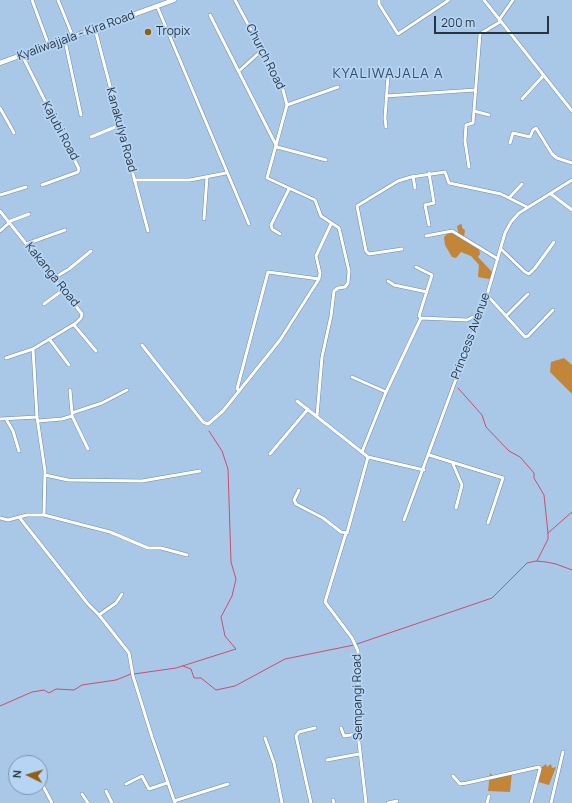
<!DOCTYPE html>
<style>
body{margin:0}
#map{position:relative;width:572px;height:803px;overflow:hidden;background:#a9c8e7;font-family:Manrope,sans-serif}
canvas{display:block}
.north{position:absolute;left:8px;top:755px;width:40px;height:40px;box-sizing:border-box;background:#b6d5f5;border:1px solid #7d95ad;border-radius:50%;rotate:275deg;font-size:11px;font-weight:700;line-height:16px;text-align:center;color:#283440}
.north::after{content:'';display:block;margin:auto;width:14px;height:18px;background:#925e12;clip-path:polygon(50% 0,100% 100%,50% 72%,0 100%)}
.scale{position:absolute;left:434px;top:16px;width:115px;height:18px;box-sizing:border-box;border:2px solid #283440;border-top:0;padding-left:5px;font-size:12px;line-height:14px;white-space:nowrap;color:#283440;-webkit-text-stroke:3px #b6d5f5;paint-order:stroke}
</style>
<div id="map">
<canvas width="572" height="803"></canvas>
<div class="north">N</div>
<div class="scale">200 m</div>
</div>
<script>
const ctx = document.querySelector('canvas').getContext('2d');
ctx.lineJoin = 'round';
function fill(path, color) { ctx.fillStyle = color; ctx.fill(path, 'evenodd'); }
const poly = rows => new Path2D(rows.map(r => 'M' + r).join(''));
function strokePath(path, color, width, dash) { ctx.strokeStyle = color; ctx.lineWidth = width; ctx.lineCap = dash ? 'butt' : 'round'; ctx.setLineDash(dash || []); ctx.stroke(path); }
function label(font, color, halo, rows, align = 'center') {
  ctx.font = font + ' Manrope,sans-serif'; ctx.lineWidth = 3.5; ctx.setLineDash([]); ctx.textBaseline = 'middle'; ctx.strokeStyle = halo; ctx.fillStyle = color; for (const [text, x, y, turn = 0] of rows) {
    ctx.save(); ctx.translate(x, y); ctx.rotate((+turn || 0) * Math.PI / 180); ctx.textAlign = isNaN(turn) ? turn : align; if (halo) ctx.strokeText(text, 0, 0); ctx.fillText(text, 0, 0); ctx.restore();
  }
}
fill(poly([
 [461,224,462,225,462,228,465,230,464,237,479,248,480,254,478,257,493,273,489,279,478,277,479,265,471,256,461,252,456,258,452,257,445,245,444,237,447,234,458,232,457,226],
 [564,358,572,365,572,394,550,372,551,362],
 [546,764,547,767,551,764,552,768,556,767,549,785,538,782,542,767],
 [490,773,493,776,512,773,510,792,488,791]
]), '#c38537');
strokePath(poly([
 [458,388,482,415,486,427,509,451,520,457,534,473,534,478,544,495,548,533],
 [537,561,548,539,548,533,572,512],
 [357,644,492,598,527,563,536,561,546,562,556,564,572,570],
 [183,666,191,669,194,678,201,678,216,690,235,686,285,659,354,645],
 [134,674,176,668,236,649,225,636,221,617,232,596,236,579,231,562,228,469,222,451,209,431],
 [0,706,32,692,44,690,49,693,56,689,74,690,82,685,116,680,131,674]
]), '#cd4c6a', 1);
const street = poly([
 [32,0,49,46],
 [58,0,73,37],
 [235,0,283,90,287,105,267,178,315,200,321,216,339,228,349,271,348,283,345,287,338,288,334,291,331,316,322,357,317,416],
 [379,0,379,4,398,34,449,0],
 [484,0,572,111],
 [157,6,249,224],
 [210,15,277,147,326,160],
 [499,20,513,0],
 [95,29,148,231],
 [65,41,81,115],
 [22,55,79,169,78,172,42,185],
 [239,71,261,51],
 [386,96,475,90],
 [522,99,543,76],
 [287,105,338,87],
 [0,108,14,133],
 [474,111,489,115],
 [386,127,385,118,388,75],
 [91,137,120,125],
 [510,143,513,133,530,137,533,130,536,128,552,154,557,158,572,163],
 [469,167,465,141,466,125,473,123,480,34,500,22],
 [413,176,415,188],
 [134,180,190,180,226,173],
 [551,194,572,210],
 [0,195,26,187],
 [509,198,522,184],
 [0,211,82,314,81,318,76,323,33,349,37,417,45,471,44,515],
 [204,219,207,177],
 [8,222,29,214],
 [429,225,425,205,434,203,429,173],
 [0,231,9,223],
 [280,234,272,229,271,225,289,189],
 [426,236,452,231,498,259],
 [26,244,65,230],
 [402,249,369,254,366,251,357,206,398,181,411,177,445,172,449,183,501,194,527,207],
 [501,249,525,272,529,274,535,268,554,242],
 [54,278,69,269,91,251],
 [388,281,394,285,427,292],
 [487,295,525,337,528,336,553,310],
 [44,304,63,290],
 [506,316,528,294],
 [421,318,467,320,477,315],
 [74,325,96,351],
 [50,340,69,365],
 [142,345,203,422,208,424,223,411,280,340,319,279,320,273,316,256,331,224],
 [6,358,33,349],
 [352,377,386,392],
 [237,389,268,272,319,279],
 [70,390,72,413],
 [297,401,368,457,424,470],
 [72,416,88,449],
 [0,419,37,417],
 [6,419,13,431,19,451],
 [38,421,62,419,72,416,72,413,102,403,127,390],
 [362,452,386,392,421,318,419,316,432,275,416,267],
 [270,454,308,409],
 [429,455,503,478,488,523],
 [452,462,462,485,456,508],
 [45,475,68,480,142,481,200,471],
 [299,490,294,500,296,504,323,518,341,532,347,533,368,457],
 [19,517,88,604,99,615,116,603,122,594],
 [0,518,8,520,27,515,44,515,110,532,148,548,161,548,187,555],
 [404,520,487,295,505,233,511,222,519,213,572,180],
 [346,533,325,602,352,638,358,651,358,734,366,803],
 [99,615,129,653,133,676,152,737,175,803],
 [341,728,344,736,358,734],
 [265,738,274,763,282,803],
 [327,760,359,754],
 [453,776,460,784,467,783,539,767,540,769,531,803],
 [42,784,52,803],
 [126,784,142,776,149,789,167,783],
 [106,791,112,803],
 [82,794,88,803],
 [333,800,334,803],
 [174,801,228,784],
 [311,803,296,736,299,732,315,728],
 [388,803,397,801],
 [487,803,489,796],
 [551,803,563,752]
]);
const secondary = poly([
 [0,63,174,0]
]);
strokePath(street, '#6d89a7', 4);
strokePath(secondary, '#6d89a7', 5.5);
strokePath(street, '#fff', 3);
strokePath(secondary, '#fff', 4.5);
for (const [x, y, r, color] of [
 [148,32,4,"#925e12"]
]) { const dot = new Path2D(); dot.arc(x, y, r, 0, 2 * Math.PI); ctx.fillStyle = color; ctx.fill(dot); strokePath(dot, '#b6d5f5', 1.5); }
label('12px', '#283440', '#b6d5f5', [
 ["Tropix",156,32]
], 'left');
label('12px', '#283440', '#b6d5f5', [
 ["Kyaliwajjala - Kira Road",76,36,-20],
 ["Church Road",265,57,63],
 ["Kanakulya Road",121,130,75],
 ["Kajubi Road",60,131,62],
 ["Kakanga Road",52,275,51],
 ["Princess Avenue",471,336,-70],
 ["Sempangi Road",358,697,-91]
]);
ctx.letterSpacing = '1px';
label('14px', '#35506a', '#b6d5f5', [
 ["KYALIWAJALA A",388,74]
]);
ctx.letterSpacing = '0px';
</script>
